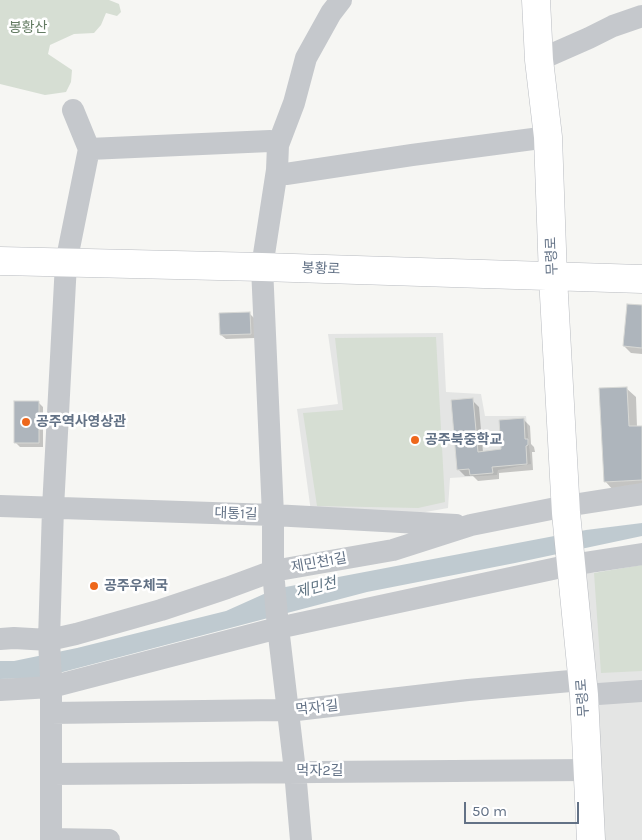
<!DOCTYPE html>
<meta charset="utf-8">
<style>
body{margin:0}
#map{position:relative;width:642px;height:840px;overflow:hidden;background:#f6f6f3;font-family:Karla,sans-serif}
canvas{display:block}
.scale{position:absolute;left:464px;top:802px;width:115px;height:22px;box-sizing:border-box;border:2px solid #637286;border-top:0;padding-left:6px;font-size:15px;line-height:18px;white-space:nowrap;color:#637286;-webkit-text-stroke:4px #fff;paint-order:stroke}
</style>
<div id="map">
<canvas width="642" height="840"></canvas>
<div class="scale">50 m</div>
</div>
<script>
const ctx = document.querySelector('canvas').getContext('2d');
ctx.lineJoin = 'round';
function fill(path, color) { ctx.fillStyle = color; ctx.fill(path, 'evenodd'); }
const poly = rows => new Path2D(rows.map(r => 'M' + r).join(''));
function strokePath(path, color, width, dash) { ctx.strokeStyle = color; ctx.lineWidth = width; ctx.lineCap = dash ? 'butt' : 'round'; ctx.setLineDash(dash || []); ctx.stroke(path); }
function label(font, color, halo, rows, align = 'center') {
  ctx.font = font + ' Karla,"Noto Sans KR",sans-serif'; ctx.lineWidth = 5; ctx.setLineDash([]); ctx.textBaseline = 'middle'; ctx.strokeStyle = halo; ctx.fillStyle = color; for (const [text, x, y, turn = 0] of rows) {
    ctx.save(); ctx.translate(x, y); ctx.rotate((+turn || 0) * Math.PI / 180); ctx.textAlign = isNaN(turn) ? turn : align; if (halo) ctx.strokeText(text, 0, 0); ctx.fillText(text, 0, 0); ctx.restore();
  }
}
fill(poly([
 [443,333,446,392,481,394,485,416,526,416,531,464,498,470,497,475,450,478,448,508,420,513,311,512,297,409,338,404,328,334],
 [642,565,642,840,591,840,571,572,594,573]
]), '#e4e5e4');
fill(poly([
 [0,0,109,0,119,4,121,12,117,16,106,13,101,25,94,33,74,34,50,45,48,54,72,70,71,82,66,92,45,95,0,84],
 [436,337,445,502,418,508,317,506,303,413,343,410,335,338],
 [642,565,642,671,601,673,594,573]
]), '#d6ded3');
fill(poly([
 [642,523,642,536,515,563,367,592,40,678,0,679,0,661,14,661,77,648,226,611,275,589,586,530]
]), '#bfcad0');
fill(poly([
 [642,306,642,354,631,353,624,346],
 [250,314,254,318,255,338,226,339,221,335],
 [626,388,636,397,637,427,642,427,642,489,614,491,605,481],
 [472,400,479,407,483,452,503,451,523,419,530,426,531,444,534,447,535,452,532,452,533,470,499,473,499,479,478,481,473,476,465,476,458,469],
 [38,402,43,407,43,447,20,447,15,442]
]), '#0003');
const building = poly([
 [627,304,642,305,642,348,623,346,627,304],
 [250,312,251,334,220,335,219,313,250,312],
 [627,387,629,426,642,426,642,480,604,482,599,388,627,387],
 [473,398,478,452,501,449,499,420,524,418,525,439,528,439,528,445,526,446,527,464,492,467,493,473,470,475,469,469,457,470,451,400,473,398],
 [14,401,39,401,39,443,14,443,14,401]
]);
fill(building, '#aeb5bc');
strokePath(building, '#d7d8d5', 1);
const major = poly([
 [536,0,539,60,548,137,553,277,566,513,584,695,591,840],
 [0,261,262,267,642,279]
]);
strokePath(major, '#b8bbc0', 29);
strokePath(poly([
 [539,60,589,38,613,26,642,16],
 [89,149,270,141,278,145],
 [277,170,286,174,412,155,548,137],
 [0,506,273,515,456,525],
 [0,639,14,638,49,640,76,634,161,610,227,588,273,571,393,550,471,525,566,506,642,494],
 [0,690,51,687,278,628,571,565,642,554],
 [584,695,642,691],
 [51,713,280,710,288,711,468,690,582,680],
 [52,774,587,770],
 [51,839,109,840],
 [51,840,51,680,49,640,53,508,66,263,89,149,73,110],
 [301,840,295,771,278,627,273,571,273,515,262,267,277,170,278,145,294,103,306,58,331,13,341,0]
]), '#c5c8cc', 22);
strokePath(major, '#fff', 28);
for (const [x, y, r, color] of [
 [26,422,5,"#ee671b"],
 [415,440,5,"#ee671b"],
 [94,586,5,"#ee671b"]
]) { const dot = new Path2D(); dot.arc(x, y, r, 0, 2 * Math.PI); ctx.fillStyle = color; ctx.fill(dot); strokePath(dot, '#fff', 2); }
label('14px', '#647c63', '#fff', [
 ["봉황산",28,28]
]);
label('14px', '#637286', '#fff', [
 ["무령로",552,256,-92],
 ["봉황로",321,269,2],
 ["대통1길",236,514,2],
 ["제민천1길",319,563,-10],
 ["무령로",583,698,-94],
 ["먹자1길",317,708,-6],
 ["먹자2길",320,771]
]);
label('bold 14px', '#637286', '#fff', [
 ["공주역사영상관",36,422],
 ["공주북중학교",425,440],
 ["공주우체국",104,586]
], 'left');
label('italic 15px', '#5f7483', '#fff', [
 ["제민천",316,588,-15]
]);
</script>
